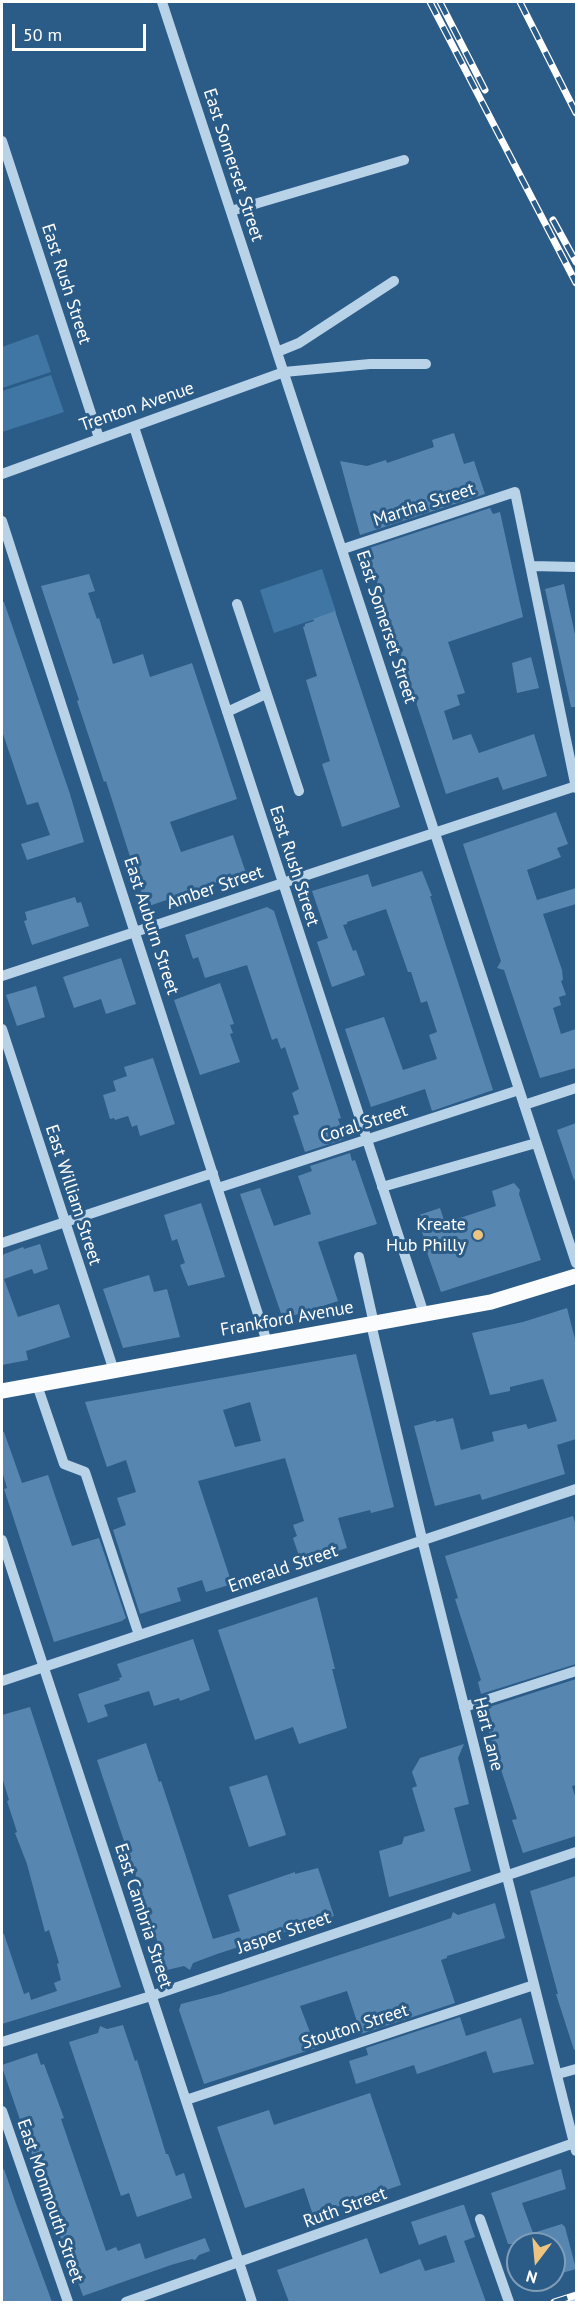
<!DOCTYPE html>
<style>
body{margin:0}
#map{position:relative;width:578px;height:2304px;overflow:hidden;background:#2b5c88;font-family:"PT Sans",sans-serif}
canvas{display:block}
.frame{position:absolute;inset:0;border:3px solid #fff;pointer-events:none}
.north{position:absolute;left:506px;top:2232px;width:60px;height:60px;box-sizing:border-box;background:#2b5c88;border:2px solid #809db8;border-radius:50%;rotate:196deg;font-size:16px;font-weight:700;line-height:24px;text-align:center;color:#fff}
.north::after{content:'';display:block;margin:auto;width:21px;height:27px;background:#edc480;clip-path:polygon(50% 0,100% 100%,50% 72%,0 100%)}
.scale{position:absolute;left:12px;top:24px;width:134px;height:27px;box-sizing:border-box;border:3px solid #fff;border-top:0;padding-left:8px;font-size:18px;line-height:21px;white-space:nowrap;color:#fff;-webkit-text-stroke:4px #2b5c88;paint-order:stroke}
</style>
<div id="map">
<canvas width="578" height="2304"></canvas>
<div class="frame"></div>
<div class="north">N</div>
<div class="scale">50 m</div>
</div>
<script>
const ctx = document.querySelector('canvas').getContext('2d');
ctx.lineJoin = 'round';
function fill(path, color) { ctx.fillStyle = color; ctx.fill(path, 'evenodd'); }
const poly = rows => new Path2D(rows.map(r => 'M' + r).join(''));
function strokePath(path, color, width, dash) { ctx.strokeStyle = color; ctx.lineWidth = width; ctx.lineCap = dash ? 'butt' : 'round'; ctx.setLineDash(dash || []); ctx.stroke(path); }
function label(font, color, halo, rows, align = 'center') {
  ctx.font = font + ' "PT Sans",sans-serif'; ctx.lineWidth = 6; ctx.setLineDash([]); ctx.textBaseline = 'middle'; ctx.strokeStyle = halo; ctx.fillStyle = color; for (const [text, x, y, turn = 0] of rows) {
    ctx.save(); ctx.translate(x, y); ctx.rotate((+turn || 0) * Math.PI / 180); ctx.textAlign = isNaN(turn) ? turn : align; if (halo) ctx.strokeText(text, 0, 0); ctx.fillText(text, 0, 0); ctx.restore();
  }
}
fill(poly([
 [38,334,51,372,2,388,2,347],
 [51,375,64,412,2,432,2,391],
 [322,569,336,612,274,633,260,590]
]), '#4076a3');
fill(poly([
 [454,433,464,464,474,461,485,494,360,535,340,461,367,466,386,460,387,463,434,447,432,440],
 [490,508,493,514,500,512,523,617,448,642,465,693,457,695,460,705,444,711,453,740,471,734,479,753,534,734,547,776,503,790,498,777,446,794,366,549],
 [89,574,95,591,88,593,97,619,99,618,113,664,143,654,150,677,192,663,237,799,170,822,181,852,233,835,246,873,146,907,106,781,104,782,77,701,79,700,41,586],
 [564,584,576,639,576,707,571,707,545,589],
 [2,602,4,602,70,794,84,842,27,860,21,844,50,835,38,802,27,805,2,731],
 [335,611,400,807,342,827,322,764,330,761,306,680,317,676,303,627,305,626,305,624,314,621,313,619],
 [531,657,539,688,517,693,512,663],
 [556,812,568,844,557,848,561,857,527,870,537,900,576,888,576,904,543,914,562,970,563,980,561,981,566,995,559,997,561,1005,553,1008,561,1034,576,1029,576,1068,540,1078,504,970,497,968,501,961,463,844],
 [422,871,432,896,430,896,493,1090,432,1111,425,1089,371,1107,345,1029,384,1017,403,1070,437,1059,429,1035,437,1032,427,1001,421,1003,411,972,408,972,386,909,347,922,347,924,343,925,353,951,356,950,365,975,332,987,317,942,328,938,312,891,368,874,372,887],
 [75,897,77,903,81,902,89,926,32,945,24,921,27,920,25,912],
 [267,907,274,911,341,1118,338,1119,345,1139,305,1152,293,1116,299,1114,292,1093,299,1089,285,1047,281,1049,277,1038,272,1040,247,965,205,978,198,957,193,959,185,935],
 [121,958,136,1004,106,1014,101,999,74,1008,63,977],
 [220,983,234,1024,230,1025,233,1033,230,1034,240,1062,200,1075,174,1000],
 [36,986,45,1017,17,1026,6,995],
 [153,1058,175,1124,140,1136,137,1125,132,1127,128,1116,115,1120,114,1118,110,1119,103,1095,116,1091,113,1081,127,1076,124,1067],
 [576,1123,576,1179,574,1180,557,1130],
 [350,1153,352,1161,355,1160,377,1224,318,1242,338,1301,283,1319,240,1194,260,1188,274,1226,311,1214,298,1176,312,1171,310,1166],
 [514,1183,520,1190,519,1194,541,1260,441,1292,424,1244,426,1243,416,1216,440,1208,445,1223,496,1206,492,1191],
 [201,1203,225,1277,188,1286,180,1265,185,1263,177,1239,172,1241,164,1215],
 [40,1244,48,1269,34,1274,32,1269,4,1279,18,1317,59,1304,70,1337,26,1351,28,1360,2,1365,2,1255,23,1247,24,1249],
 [149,1275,154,1292,167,1289,180,1337,123,1348,103,1289],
 [567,1308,576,1343,576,1439,557,1445,565,1474,482,1500,480,1494,435,1506,414,1426,436,1420,436,1422,453,1418,461,1450,494,1441,492,1432,526,1424,528,1429,557,1421,543,1379,510,1387,510,1391,490,1395,472,1333,523,1322],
 [356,1354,394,1507,371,1513,370,1510,338,1518,347,1548,301,1562,293,1538,297,1536,293,1525,304,1521,285,1458,198,1481,232,1584,206,1592,202,1580,177,1588,181,1601,140,1614,113,1530,126,1525,117,1498,136,1492,126,1460,107,1467,85,1402],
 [250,1402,261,1441,235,1447,223,1410],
 [2,1432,4,1432,22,1483,48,1475,72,1546,99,1538,126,1618,122,1621,54,1642,4,1489,7,1488,2,1471],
 [573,1516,576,1526,576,1664,481,1694,478,1682,481,1680,455,1599,458,1598,445,1556],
 [317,1597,335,1669,332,1669,347,1728,299,1744,293,1727,255,1740,218,1630],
 [193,1639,210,1690,180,1701,179,1698,154,1706,149,1691,104,1705,108,1716,88,1723,78,1694,120,1680,119,1678,122,1677,117,1664],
 [576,1679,576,1785,572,1786,576,1799,576,1836,523,1853,512,1820,517,1819,484,1717,488,1715,486,1708],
 [30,1707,121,1987,2,2024,2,1934,4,1934,24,1994,29,1992,31,2000,57,1991,54,1983,61,1980,57,1964,59,1963,49,1930,45,1932,27,1864,15,1833,17,1832,7,1801,9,1800,2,1777,2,1715],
 [146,1743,159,1782,161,1781,213,1939,240,1931,228,1895,295,1872,295,1874,318,1868,334,1916,217,1954,193,1963,190,1970,184,1966,167,1970,97,1760],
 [464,1744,458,1758,469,1804,454,1808,471,1871,389,1897,379,1851,402,1844,404,1837,425,1831,412,1788,417,1786,412,1772,420,1758],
 [267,1775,286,1835,249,1847,229,1787],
 [576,1876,576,2049,574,2050,556,1994,558,1994,530,1891],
 [495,1903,505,1938,447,1956,447,1958,441,1960,455,2003,361,2034,347,1991,300,2006,316,2048,204,2084,179,2010,181,2004,220,1994,428,1926,451,1918,453,1912,458,1915],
 [460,2017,466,2036,521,2018,534,2064,493,2073,486,2051,417,2074,414,2065,356,2084,349,2061,368,2055,366,2048],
 [123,2025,135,2061,137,2060,166,2154,168,2154,176,2176,184,2173,192,2198,137,2217,129,2193,121,2196,69,2042,98,2033,100,2026,107,2029],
 [37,2053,41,2065,44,2064,61,2110,64,2118,61,2119,106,2251,116,2247,118,2251,140,2243,145,2259,205,2238,210,2251,199,2255,195,2260,192,2259,171,2265,83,2296,68,2254,66,2254,2,2067,2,2065],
 [370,2093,401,2185,313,2215,304,2188,245,2208,217,2127,269,2110,274,2125],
 [4,2169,16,2204,52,2302,2,2302,2,2170],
 [561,2169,566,2189,522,2203,533,2233,562,2224,565,2227,576,2269,562,2273,554,2251,554,2244,508,2244,491,2193],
 [462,2205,464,2205,475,2237,464,2241,486,2302,289,2302,277,2270,367,2238,380,2274,420,2259,425,2271,455,2262,446,2235,419,2245,411,2222]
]), '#5787b0');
strokePath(poly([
 [162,2,576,1263],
 [2,141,99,438],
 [231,211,404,160],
 [277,352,299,343,394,281],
 [134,427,424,1314],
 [2,474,284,372,370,364,426,364],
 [2,521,267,1342],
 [343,549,515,492,576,788],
 [531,566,576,567],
 [237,604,299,791],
 [227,712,266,694],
 [2,976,576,786],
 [2,1029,114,1371],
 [524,1105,576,1088],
 [382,1187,536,1143],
 [218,1188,519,1090],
 [2,1243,213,1173],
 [359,1257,374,1324],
 [371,1324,422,1539,576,2151],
 [37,1385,64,1464,85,1472,139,1635],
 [2,1540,252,2302],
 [2,1681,576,1489],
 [464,1707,576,1671],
 [2,2042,151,1996,576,1852],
 [558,2074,576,2069],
 [186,2100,534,1985],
 [2,2111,68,2302],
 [480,2219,509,2302],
 [126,2302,574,2143],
 [567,2302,576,2299]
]), '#b8d2e8', 10);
strokePath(poly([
 [2,1391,491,1302,576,1276]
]), '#fafcfe', 15);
const rail = poly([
 [430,2,576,283],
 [440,2,485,90],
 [520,2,576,113],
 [553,220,576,262],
 [554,2302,576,2295]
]);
strokePath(rail, '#fff', 7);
strokePath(rail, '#2b5c88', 4.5, [14]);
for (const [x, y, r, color] of [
 [478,1235,6,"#edc480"]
]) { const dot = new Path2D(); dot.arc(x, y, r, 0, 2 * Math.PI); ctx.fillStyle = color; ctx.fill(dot); strokePath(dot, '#2b5c88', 2); }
label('18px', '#fff', '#2b5c88', [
 ["East Somerset Street",233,165,72],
 ["East Rush Street",66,284,72],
 ["Trenton Avenue",137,407,-19],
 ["Martha Street",424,505,-18],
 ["East Somerset Street",386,627,72],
 ["East Rush Street",294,866,72],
 ["Amber Street",215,888,-19],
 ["East Auburn Street",151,926,72],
 ["Coral Street",364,1124,-18],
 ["East William Street",73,1195,72],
 ["Frankford Avenue",287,1319,-10],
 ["Emerald Street",283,1569,-19],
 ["Hart Lane",488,1734,76],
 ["East Cambria Street",143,1916,72],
 ["Jasper Street",284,1933,-19],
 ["Stouton Street",355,2027,-18],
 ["East Monmouth Street",50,2201,71],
 ["Ruth Street",345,2208,-20]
]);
label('18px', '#fff', '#2b5c88', [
 ["Kreate",466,1225],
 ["Hub Philly",466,1246]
], 'right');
</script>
